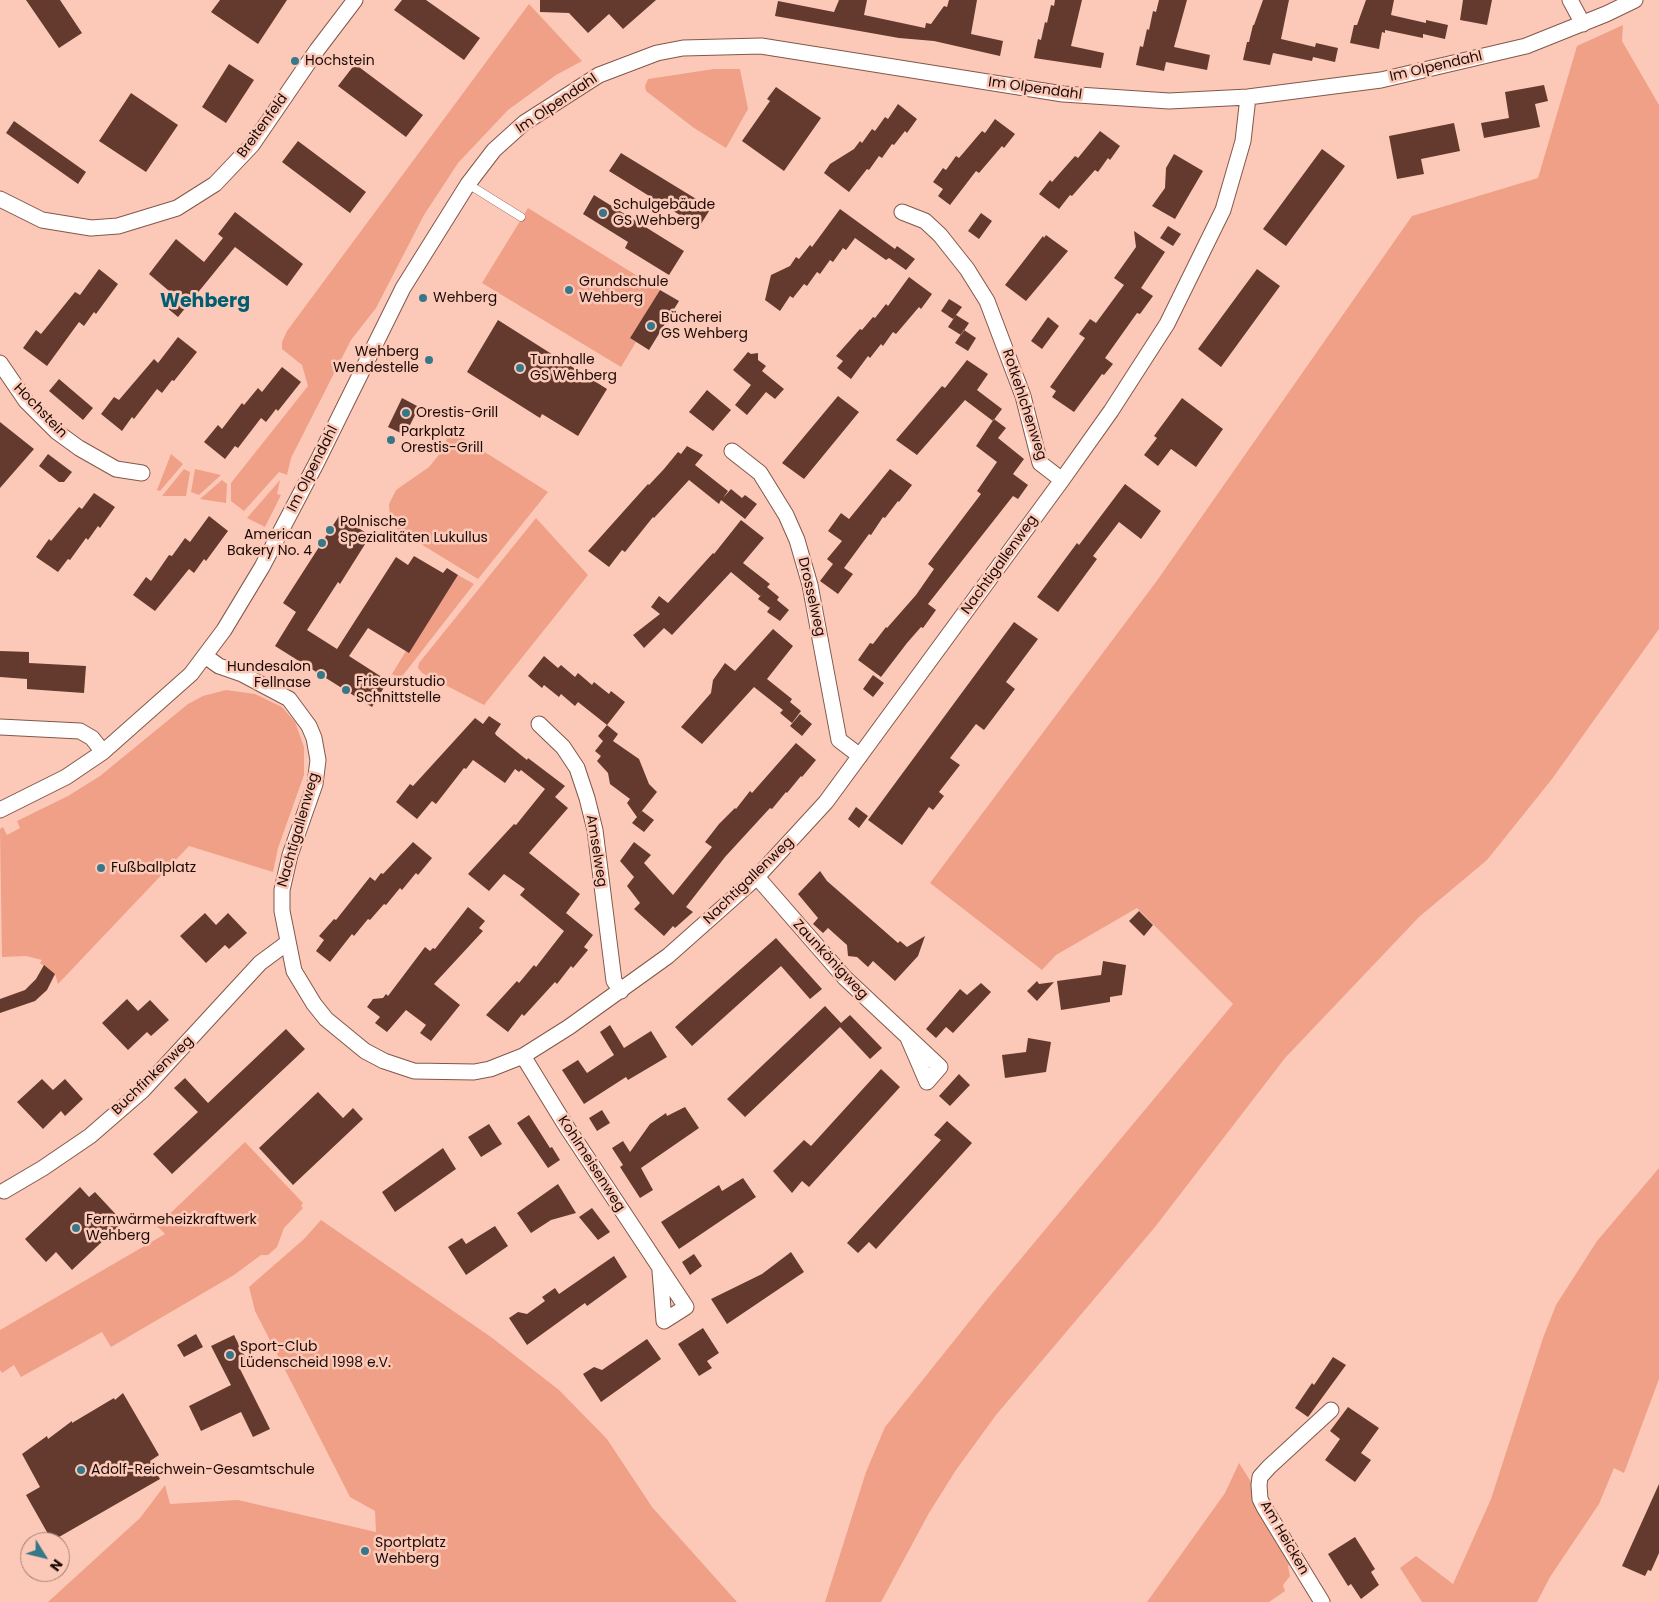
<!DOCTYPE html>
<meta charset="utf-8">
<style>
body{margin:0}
#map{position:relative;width:1659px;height:1602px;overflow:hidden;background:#fcc9b8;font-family:Poppins,sans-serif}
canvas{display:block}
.north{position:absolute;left:20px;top:1532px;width:50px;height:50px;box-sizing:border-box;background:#fcc9b8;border:1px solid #a27d71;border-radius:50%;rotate:126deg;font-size:14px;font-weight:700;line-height:20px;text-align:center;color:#1b0b06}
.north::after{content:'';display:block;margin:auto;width:18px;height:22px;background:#36778a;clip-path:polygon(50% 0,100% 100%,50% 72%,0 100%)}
</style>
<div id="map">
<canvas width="1659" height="1602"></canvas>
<div class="north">N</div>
</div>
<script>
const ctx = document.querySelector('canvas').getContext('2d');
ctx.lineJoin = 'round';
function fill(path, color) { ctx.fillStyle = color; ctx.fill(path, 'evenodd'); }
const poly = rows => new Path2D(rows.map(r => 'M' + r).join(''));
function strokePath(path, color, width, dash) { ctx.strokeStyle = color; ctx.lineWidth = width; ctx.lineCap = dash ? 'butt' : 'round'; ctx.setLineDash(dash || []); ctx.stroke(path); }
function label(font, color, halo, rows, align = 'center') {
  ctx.font = font + ' Poppins,sans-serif'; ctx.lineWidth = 5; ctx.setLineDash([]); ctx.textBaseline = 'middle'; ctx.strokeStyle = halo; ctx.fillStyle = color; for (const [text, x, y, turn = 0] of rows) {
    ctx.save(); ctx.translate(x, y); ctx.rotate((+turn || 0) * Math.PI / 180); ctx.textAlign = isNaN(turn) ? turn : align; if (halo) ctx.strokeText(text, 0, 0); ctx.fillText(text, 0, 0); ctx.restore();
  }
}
fill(poly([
 [529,4,582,61,556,75,508,110,458,163,424,215,376,308,351,340,291,458,287,475,279,472,244,511,231,501,231,483,308,386,302,365,282,349,282,342,287,331],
 [1623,25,1622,41,1659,105,1659,629,1552,779,1487,860,1419,917,1285,1058,1155,1227,996,1415,956,1470,929,1513,881,1602,825,1602,866,1472,885,1427,989,1297,1233,1004,1137,908,1056,955,1042,970,930,883,1156,582,1412,216,1538,178,1577,46],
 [714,69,740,69,748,109,726,148,694,128,646,91,645,86,648,79],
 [528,208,660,290,630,338,636,342,621,367,482,283],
 [450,430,548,492,478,579,398,530,390,518,389,504,396,490,429,467,442,451],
 [171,454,183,464,160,491,157,490],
 [184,469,190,472,186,496,162,496],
 [195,469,221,475,199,495,191,492],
 [222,480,227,484,226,503,200,499],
 [280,480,277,494,281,495,265,527,247,518],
 [536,518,588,575,484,705,422,673,418,668,419,663],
 [458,575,474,584,400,679,392,674,406,651,409,652],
 [226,690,255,694,282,707,295,722,304,747,304,775,278,848,273,872,189,846,58,984,55,974,40,963,42,960,26,956,2,957,0,829,3,827,7,835,20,828,17,821,68,796,100,776,188,704,203,696],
 [245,1142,303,1203,301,1206,303,1208,284,1228,277,1247,268,1255,261,1255,234,1275,111,1347,102,1332,21,1377,14,1365,2,1373,0,1370,0,1330,165,1234,157,1226],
 [1659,1168,1659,1379,1624,1473,1614,1468,1599,1504,1550,1577,1537,1602,1422,1602,1400,1568,1416,1556,1453,1584,1491,1499,1543,1338,1556,1305,1597,1241],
 [321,1220,491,1337,559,1390,607,1439,652,1507,737,1602,48,1602,140,1518,165,1485,170,1504,238,1500,376,1532,375,1511,350,1497,255,1311,249,1287,304,1239],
 [1239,1463,1253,1485,1290,1563,1288,1566,1290,1576,1283,1585,1285,1591,1269,1602,1147,1602,1225,1493]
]), '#efa086');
fill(poly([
 [26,0,60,0,82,33,59,48],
 [220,0,287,0,258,44,211,12],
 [402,0,426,0,480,38,464,60,394,10],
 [540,0,656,0,623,29,609,14,588,33,569,13,540,12],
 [839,0,867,0,864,15,925,28,926,23,931,24,944,6,947,7,949,0,977,0,971,34,1003,41,1000,56,934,41,899,38,775,16,778,1,834,12],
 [1055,0,1082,0,1071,46,1104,53,1101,68,1034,58,1038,39,1041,40,1045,22,1047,23,1051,5,1054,6],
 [1159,0,1187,0,1174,47,1210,55,1207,70,1166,62,1164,71,1136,65,1140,46,1143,47,1147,29,1149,30,1153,11,1156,12],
 [1263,0,1289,0,1281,39,1315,47,1316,43,1338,48,1335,62,1313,57,1312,61,1273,53,1270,65,1243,60,1247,42,1249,42,1253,25,1254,25],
 [1366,0,1394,0,1391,15,1426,23,1426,20,1448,25,1445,39,1423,34,1423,38,1385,30,1385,33,1382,32,1379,49,1350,43,1354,25,1357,25],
 [1463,0,1492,0,1487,25,1460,20],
 [229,64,254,80,226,123,202,107],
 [355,64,423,115,406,137,338,86],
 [1544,85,1548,101,1535,104,1540,127,1484,138,1481,123,1509,118,1505,92],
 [776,87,821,118,784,171,742,141,770,101,767,99],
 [131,93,178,125,146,172,99,141],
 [898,104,917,119,907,133,905,131,894,145,892,144,882,158,879,156,869,170,867,169,849,192,824,173,830,164,854,149,860,141,862,143,872,129,875,131,885,117,888,119],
 [995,119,1015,134,1004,148,1002,146,979,173,976,171,950,205,938,196,943,189,933,182,943,168,946,170,956,156,959,158,982,131,985,133],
 [14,121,86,172,78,184,6,133],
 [1454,123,1460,151,1421,159,1424,174,1397,179,1389,136],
 [1100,131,1120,146,1110,160,1108,158,1098,172,1095,170,1072,196,1070,195,1059,209,1039,194,1050,180,1052,182,1075,156,1078,158],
 [298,141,366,192,350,213,282,162],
 [1322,149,1345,166,1286,246,1263,229],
 [621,153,711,208,699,227,609,171],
 [1174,154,1203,171,1175,219,1152,206,1165,188,1166,168],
 [594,195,684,251,669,275,625,248,628,242,583,214],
 [840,209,895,249,897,246,915,259,906,270,889,258,886,260,855,238,846,250,843,248,833,262,830,260,820,274,817,272,807,286,804,284,793,298,790,296,780,311,765,300,771,275,790,266,796,257,799,259,810,245,812,247],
 [235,212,303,264,287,286,235,247,178,317,166,307,175,296,149,274,176,239,204,262,223,238,218,234],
 [981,213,992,221,979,239,968,231],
 [1168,226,1181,234,1173,246,1160,238],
 [1134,231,1165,252,1141,288,1153,296,1140,314,1137,313,1105,358,1113,364,1104,375,1102,374,1074,412,1052,397,1056,391,1050,387,1085,338,1079,334,1090,319,1096,323,1124,285,1114,278,1136,247],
 [1046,235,1068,251,1026,301,1005,285,1043,236,1044,238],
 [99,269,118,284,96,314,94,312,84,326,79,322,47,366,23,348,36,330,41,334,75,292,80,295],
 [1257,269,1280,286,1221,367,1198,349],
 [909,277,932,294,921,309,919,307,896,334,893,332,883,346,881,344,870,358,868,356,851,379,837,368,843,361,836,356,860,329,862,330,873,317,875,318,886,304,888,306],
 [660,290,679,301,649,350,630,338],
 [949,299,962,307,953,319,941,311],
 [956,315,969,323,961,335,948,327],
 [1048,317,1059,326,1042,349,1031,341],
 [498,320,607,389,578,436,542,414,540,418,467,372],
 [964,330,976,338,968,351,955,343],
 [178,337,197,352,174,381,172,380,162,393,157,389,134,419,132,417,122,431,101,414,114,397,119,400,154,359,158,363],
 [748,352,751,354,758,353,758,360,766,366,762,371,784,389,775,399,766,392,747,415,735,405,751,385,733,370],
 [967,360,988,374,977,390,1002,409,993,421,965,400,917,455,896,440,942,386,945,388],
 [282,367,301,382,278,411,276,409,266,422,261,418,238,448,235,446,225,459,204,442,218,425,222,429,242,403,244,405,258,388,262,392],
 [59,379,93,408,83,420,49,391],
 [707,390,731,410,713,431,689,412],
 [838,396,859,412,804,479,782,463],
 [402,398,419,407,405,435,388,427],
 [1182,398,1223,429,1196,467,1171,449,1158,466,1144,455,1157,438,1154,436],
 [994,419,1006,428,998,438,1024,459,1013,474,1028,485,1018,499,1013,496,928,604,936,610,923,628,921,627,907,643,881,677,858,660,870,643,873,644,886,627,887,628,916,595,934,569,928,564,981,494,977,491,997,462,976,446],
 [0,422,34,449,0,488],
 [687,446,703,455,695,465,728,491,723,498,731,489,742,498,745,495,757,504,745,519,721,500,719,504,689,480,654,518,653,517,625,552,622,550,609,567,588,551,648,484,649,485,664,469,678,452,681,454],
 [48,454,72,472,64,482,59,482,39,466],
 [890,469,912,485,899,502,898,501,885,518,883,517,871,535,869,534,844,568,853,574,838,594,820,581,833,564,827,559,842,541,828,531,841,513,849,519],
 [1125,484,1161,511,1141,539,1119,522,1093,556,1097,559,1058,612,1037,597,1077,543,1079,545],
 [94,493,115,507,100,528,98,526,88,540,86,538,70,560,68,559,58,572,36,557,49,539,51,541,79,507,82,509],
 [209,516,228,531,206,561,204,559,194,573,189,569,155,611,133,595,146,577,151,581,169,555,172,556,185,538,190,542],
 [339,516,368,534,364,539,367,541,340,584,338,582,307,630,337,649,396,557,408,565,414,556,443,573,447,568,458,575,409,653,368,628,349,656,388,681,372,707,275,646,296,612,283,603],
 [741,520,764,538,743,563,770,584,767,587,779,597,777,600,789,610,780,621,767,612,772,605,770,608,758,599,762,594,760,596,731,572,672,635,664,628,644,648,633,635,660,614,651,607,659,596,668,603,713,553,714,554],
 [1014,622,1038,639,1006,682,1015,689,984,730,976,724,950,758,960,765,939,792,944,796,933,810,929,807,902,845,868,820],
 [773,629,793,646,767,679,792,699,790,702,801,711,792,723,780,713,783,710,754,687,702,744,681,727,711,693,713,680,725,663,735,671],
 [0,651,29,652,29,663,86,666,84,693,27,689,27,679,0,677],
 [544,656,558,668,561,665,575,677,578,673,592,685,594,682,609,694,611,691,625,702,607,725,578,702,575,706,561,694,559,697,544,685,542,688,528,676],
 [873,675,884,683,873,697,863,689],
 [800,714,812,724,802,736,790,726],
 [489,716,501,724,495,733,496,735,527,760,528,758,565,786,555,797,568,808,529,853,580,894,566,913,593,935,584,947,588,950,573,968,571,966,557,984,555,982,524,1016,522,1014,508,1032,486,1015,517,981,519,983,534,965,536,967,564,931,520,895,525,889,504,874,489,891,468,874,514,824,516,825,545,789,521,770,519,772,515,769,505,783,473,760,466,769,464,768,436,804,432,801,417,819,396,802,410,784,413,786,475,718,483,724],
 [607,725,618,734,613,741,639,759,649,784,657,792,637,817,627,803,630,799,610,784,608,773,597,761,601,756,595,751,603,741,598,736],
 [796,743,816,760,802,777,801,776,787,793,786,792,772,809,770,808,725,857,686,907,693,912,675,928,673,926,664,936,634,909,640,903,627,886,634,877,620,861,634,842,651,855,644,863,673,895,712,847,705,842,719,824,735,808,736,809,750,791,752,793],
 [856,807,868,816,859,828,848,819],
 [642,811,654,820,644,832,632,823],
 [413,842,432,858,418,875,416,873,402,890,400,888,386,905,384,904,370,920,368,919,354,936,352,934,330,962,316,951,324,940,319,936,334,919,336,920,370,877,375,881,381,873,383,874],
 [820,871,827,881,898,943,900,941,907,947,925,936,918,956,895,981,873,961,868,967,857,957,848,956,847,945,828,928,823,933,813,924,818,918,798,894],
 [468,907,485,921,479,928,483,931,434,984,460,1005,431,1041,420,1033,426,1025,406,1010,387,1032,375,1023,380,1017,367,1007,373,999,383,998,386,994,388,996,425,947,430,951,433,948,435,949],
 [1139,911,1153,925,1144,936,1129,921],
 [205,913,216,925,228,913,247,933,229,949,225,945,206,963,180,936],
 [776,938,822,989,810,999,781,966,692,1046,675,1027],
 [1103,961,1126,965,1122,995,1110,997,1110,1002,1061,1010,1057,981,1101,975],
 [44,965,55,974,47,990,35,1001,0,1013,0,999,25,990,36,979],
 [1037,981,1039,984,1054,982,1037,1001,1027,991],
 [981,983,991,992,953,1033,946,1027,936,1038,926,1029,960,989,967,995],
 [127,999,138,1011,150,1000,169,1020,151,1036,147,1032,128,1050,102,1023],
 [825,1006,841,1023,850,1015,882,1048,870,1059,840,1027,745,1117,727,1099],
 [610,1025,624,1048,651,1031,667,1057,628,1080,626,1077,584,1104,562,1070,578,1060,587,1073,614,1055,600,1032],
 [286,1029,305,1049,172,1174,153,1154,198,1112,174,1088,185,1078,208,1103],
 [1028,1038,1051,1042,1046,1072,1005,1078,1002,1055,1026,1052],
 [881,1069,900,1087,809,1187,802,1181,792,1193,773,1171,804,1140,811,1146],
 [959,1074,970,1085,950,1106,939,1096],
 [42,1079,53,1090,65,1079,83,1099,65,1116,61,1111,43,1129,17,1102],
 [318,1092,343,1118,353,1108,363,1119,293,1185,259,1148],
 [685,1107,699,1128,641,1168,653,1190,640,1198,620,1167,623,1165,612,1148,623,1141,630,1152,650,1124,666,1113,667,1116],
 [602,1110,610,1123,597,1131,589,1118],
 [529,1115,550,1148,552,1147,560,1160,548,1168,517,1123],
 [947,1121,972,1143,876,1249,869,1242,858,1253,847,1243,941,1140,934,1135],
 [489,1124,502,1144,481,1157,468,1137],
 [443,1148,456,1169,395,1212,382,1192],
 [743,1178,756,1197,679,1249,661,1222,719,1185,722,1191],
 [558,1184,576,1213,551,1220,531,1233,517,1213],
 [80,1187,89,1197,95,1192,123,1222,72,1270,56,1252,46,1262,25,1239],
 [592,1208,610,1232,598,1240,579,1217],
 [495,1226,508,1246,466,1275,448,1247,462,1238,466,1244],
 [791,1252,804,1272,727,1324,711,1299,762,1274],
 [694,1254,702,1266,690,1275,682,1262],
 [614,1256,627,1277,587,1306,585,1303,527,1345,509,1318,518,1312,527,1314,545,1301,542,1297,555,1288,559,1294],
 [703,1328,719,1353,707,1361,712,1368,699,1376,678,1344],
 [196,1334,203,1347,184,1357,177,1345],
 [234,1335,248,1363,239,1367,270,1429,253,1437,241,1412,201,1431,189,1406,231,1385,211,1346],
 [647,1339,661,1359,601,1402,583,1374,594,1367,602,1370],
 [1333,1357,1346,1365,1308,1417,1295,1408,1312,1383,1314,1385],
 [123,1393,159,1455,150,1461,160,1479,52,1541,26,1495,40,1487,22,1454,47,1436,48,1439,72,1421,72,1423,114,1398,115,1400],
 [1348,1407,1379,1428,1361,1453,1371,1460,1355,1482,1325,1460,1340,1439,1330,1431],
 [1659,1484,1659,1553,1651,1571,1648,1570,1645,1576,1622,1566],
 [1355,1537,1375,1569,1371,1572,1379,1585,1361,1599,1351,1584,1348,1586,1328,1554]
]), '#633a2d');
const lane = poly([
 [468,184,521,217]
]);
const street = poly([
 [1570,0,1583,24],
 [0,199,42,220,91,228,118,226,177,208,215,184,252,145,317,50,355,0],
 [902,212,925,221,940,235,967,269,987,301,1023,396,1040,463,1062,480],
 [0,363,26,401,57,432,79,448,116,469,142,473],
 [732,451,760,473,786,515,797,540,810,585,839,740,860,756],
 [205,656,219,666,242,674,289,699,309,726,314,738,318,760,315,784,290,855,282,890,282,911,294,971,314,1004,326,1019,365,1051,384,1061,414,1071,474,1072,490,1069,523,1056,569,1027,668,956,757,877,826,802,1062,480,1111,411,1167,324,1223,210,1243,141,1248,97],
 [539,724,563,747,577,768,587,798,595,830,614,981,621,991],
 [0,727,80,731,92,738,103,752],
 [0,810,66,777,103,752,191,674,224,630,262,567,317,462,403,288,468,184,494,150,524,123,599,75,657,53,683,48,761,46,1063,94,1169,101,1248,97,1381,80,1526,46,1606,14,1635,0],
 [757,877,845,978,940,1067,927,1082,908,1038],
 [523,1056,566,1126,686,1307,664,1321,660,1271],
 [4,1191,43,1168,90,1136,143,1090,260,963,287,943],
 [1322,1602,1264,1507,1260,1499,1259,1485,1260,1477,1269,1467,1331,1410]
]);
strokePath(lane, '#835749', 9);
strokePath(street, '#835749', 17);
strokePath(lane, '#fff', 8);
strokePath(street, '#fff', 15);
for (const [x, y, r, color] of [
 [295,61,5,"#36778a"],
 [603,213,5,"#36778a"],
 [569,290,5,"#36778a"],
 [423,298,5,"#36778a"],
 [651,326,5,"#36778a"],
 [429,360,5,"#36778a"],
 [520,368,5,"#36778a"],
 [406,413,5,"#36778a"],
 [391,440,5,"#36778a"],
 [330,530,5,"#36778a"],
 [322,543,5,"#36778a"],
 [321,675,5,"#36778a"],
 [346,690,5,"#36778a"],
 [101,868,5,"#36778a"],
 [76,1228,5,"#36778a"],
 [230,1355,5,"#36778a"],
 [81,1470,5,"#36778a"],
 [365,1551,5,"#36778a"]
]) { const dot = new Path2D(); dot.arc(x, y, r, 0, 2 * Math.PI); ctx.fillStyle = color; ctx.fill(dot); strokePath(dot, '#fcc9b8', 2); }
label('14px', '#1b0b06', '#fcc9b8', [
 ["Hochstein",305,61],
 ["Schulgebäude",613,205],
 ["GS Wehberg",613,221],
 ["Grundschule",579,282],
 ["Wehberg",579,298],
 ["Wehberg",433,298],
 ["Bücherei",661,318],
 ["GS Wehberg",661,334],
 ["Wehberg",419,352,"right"],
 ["Wendestelle",419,368,"right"],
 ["Turnhalle",530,360],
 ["GS Wehberg",530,376],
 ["Orestis-Grill",416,413],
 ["Parkplatz",401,432],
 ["Orestis-Grill",401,448],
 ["Polnische",340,522],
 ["Spezialitäten Lukullus",340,538],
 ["American",312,535,"right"],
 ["Bakery No. 4",312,551,"right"],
 ["Hundesalon",311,667,"right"],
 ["Fellnase",311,683,"right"],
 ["Friseurstudio",356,682],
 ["Schnittstelle",356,698],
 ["Fußballplatz",111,868],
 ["Fernwärmeheizkraftwerk",86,1220],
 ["Wehberg",86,1236],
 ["Sport-Club",240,1347],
 ["Lüdenscheid 1998 e.V.",240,1363],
 ["Adolf-Reichwein-Gesamtschule",91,1470],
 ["Sportplatz",375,1543],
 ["Wehberg",375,1559]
], 'left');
label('14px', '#1b0b06', '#fcc9b8', [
 ["Im Olpendahl",1436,67,-13],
 ["Im Olpendahl",1035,89,8],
 ["Im Olpendahl",557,104,-34],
 ["Breitenfeld",263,126,-54],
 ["Rotkehlchenweg",1024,405,72],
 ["Hochstein",40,411,46],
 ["Im Olpendahl",313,469,-63],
 ["Nachtigallenweg",1000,565,-54],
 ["Drosselweg",811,597,77],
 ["Nachtigallenweg",299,830,-74],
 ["Amselweg",596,851,81],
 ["Nachtigallenweg",749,881,-44],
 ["Zaunkönigweg",830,960,47],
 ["Buchfinkenweg",153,1076,-44],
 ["Kohlmeisenweg",591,1164,57],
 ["Am Heicken",1284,1538,60]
]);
label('bold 19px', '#015d71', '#fcc9b8', [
 ["Wehberg",205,302]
]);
</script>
